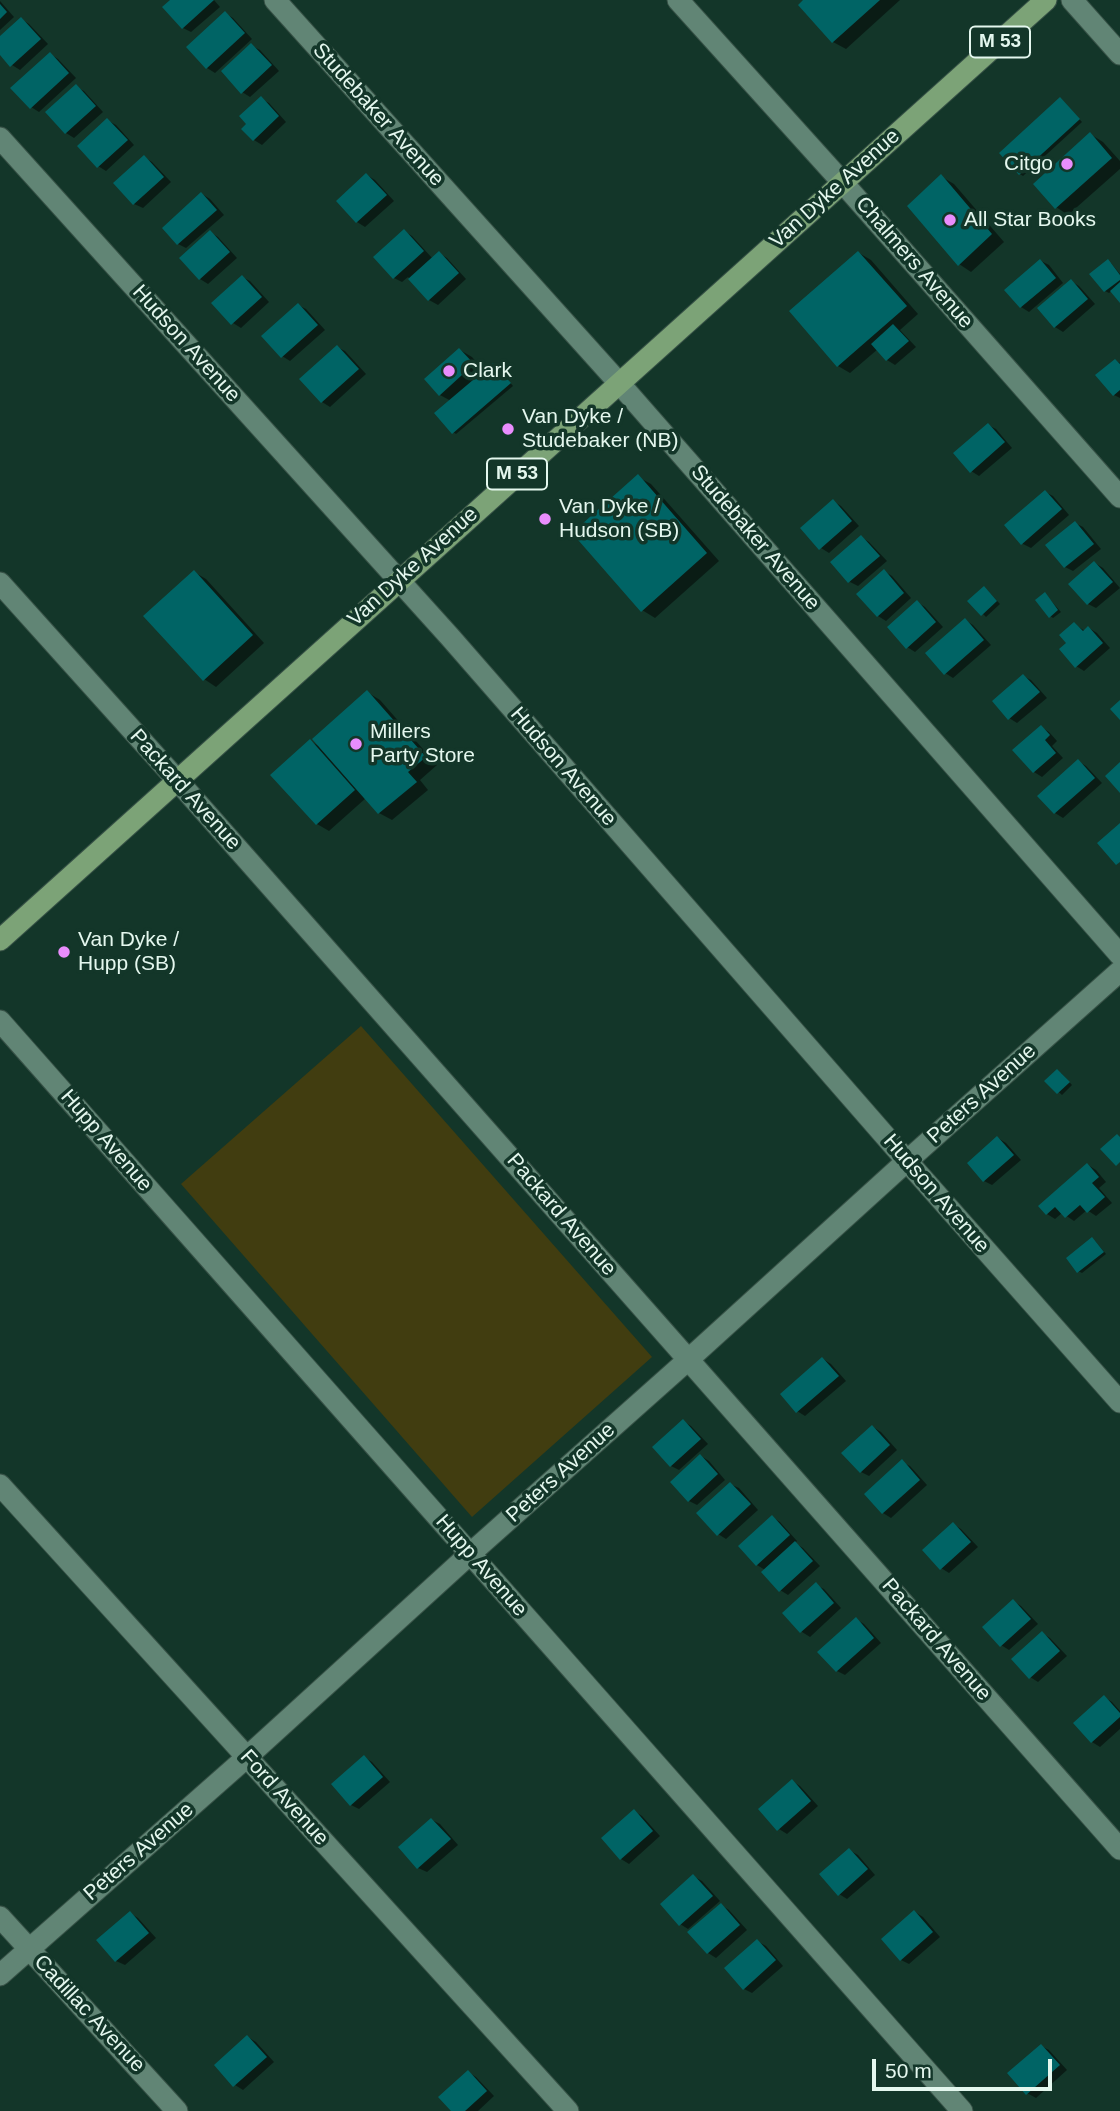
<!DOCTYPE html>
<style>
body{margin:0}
#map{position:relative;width:1120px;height:2111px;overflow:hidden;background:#133629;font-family:Arial,sans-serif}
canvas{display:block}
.scale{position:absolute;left:872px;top:2059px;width:180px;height:32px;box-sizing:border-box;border:4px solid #e4f7ee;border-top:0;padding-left:9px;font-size:21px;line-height:24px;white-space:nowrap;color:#e4f7ee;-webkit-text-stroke:5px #133629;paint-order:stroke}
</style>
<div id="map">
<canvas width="1120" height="2111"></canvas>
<div class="scale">50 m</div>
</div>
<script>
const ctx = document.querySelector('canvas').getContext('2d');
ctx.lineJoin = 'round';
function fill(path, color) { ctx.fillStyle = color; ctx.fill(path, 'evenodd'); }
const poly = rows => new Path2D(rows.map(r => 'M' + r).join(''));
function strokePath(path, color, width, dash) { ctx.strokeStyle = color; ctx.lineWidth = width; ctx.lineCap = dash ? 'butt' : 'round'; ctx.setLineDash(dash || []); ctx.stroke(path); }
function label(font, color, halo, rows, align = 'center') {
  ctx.font = font + ' Arial,sans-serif'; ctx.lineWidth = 7; ctx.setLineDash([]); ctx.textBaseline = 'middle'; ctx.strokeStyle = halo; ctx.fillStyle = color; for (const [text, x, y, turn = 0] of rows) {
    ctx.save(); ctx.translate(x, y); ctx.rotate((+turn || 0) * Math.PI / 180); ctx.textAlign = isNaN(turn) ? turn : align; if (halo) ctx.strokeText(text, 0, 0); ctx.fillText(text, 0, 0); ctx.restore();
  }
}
fill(poly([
 [361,1026,652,1357,472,1517,181,1184]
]), '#413d10');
fill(poly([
 [172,0,214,0,220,7,191,32,183,28],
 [806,0,900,0,846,49,833,42,800,5],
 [0,1,14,17,0,30],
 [225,13,233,18,252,39,215,73,207,68],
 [21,19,29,24,48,44,20,70,12,65,0,53,0,38],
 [252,46,260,50,279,71,250,97,242,92],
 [50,54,58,59,76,78,39,112,31,107],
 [76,87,84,91,103,112,74,138,66,133,47,113],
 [261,99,269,103,286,122,262,145,254,140],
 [1061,99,1082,122,1023,176,1020,174],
 [107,120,116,125,134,145,106,171,98,166],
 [1090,134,1103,142,1120,161,1120,169,1068,215,1056,207],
 [144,157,152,162,171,182,143,208,134,204,116,183],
 [367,175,375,180,394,201,365,227,357,222],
 [942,177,954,184,1004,242,971,272,959,264],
 [202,194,210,199,224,215,186,248,178,244],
 [404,231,412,236,433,259,439,253,447,258,466,279,438,305,429,300,408,277,402,282,394,278],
 [210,232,218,237,237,258,208,284,200,279],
 [859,253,871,260,918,314,900,330,916,347,895,365,887,360,878,349,850,373,838,366],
 [1041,261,1049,265,1063,283,1029,312,1021,307],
 [1111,263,1120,274,1120,300,1112,291,1109,293,1105,291],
 [242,277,250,281,269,302,241,328,233,323],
 [1071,281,1079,286,1095,304,1063,332,1055,327,1039,308],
 [298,305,306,309,325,330,290,361,282,356],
 [337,347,345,351,366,374,330,407,322,402],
 [460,350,472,357,485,372,493,365,497,367,513,386,456,434,453,432,451,401,440,395],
 [1116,361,1120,363,1120,398,1114,395],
 [988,425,996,429,1012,448,979,476,971,471],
 [638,477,651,484,719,561,655,618,642,610],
 [1045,492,1053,496,1069,515,1031,548,1023,544,1007,525],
 [833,501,841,506,859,526,829,553,821,548],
 [1075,523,1083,527,1101,549,1073,571,1065,567],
 [861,537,869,542,887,561,858,586,850,582],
 [1095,563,1103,568,1120,588,1096,608,1088,604],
 [884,571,892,576,911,598,886,621,878,616],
 [194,572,206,579,264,643,216,687,204,679],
 [987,590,1000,604,986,617,970,601],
 [1045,594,1061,612,1053,618,1050,616],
 [917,602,925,607,943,627,915,652,907,647],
 [965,620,973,625,991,645,953,678,945,673],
 [1074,624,1085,631,1089,628,1097,633,1110,648,1084,671,1076,666,1068,643],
 [1023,676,1031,680,1047,698,1017,723,1009,718],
 [367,692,380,700,437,765,420,780,428,790,392,820,379,813,366,798,329,831,317,824,310,741,322,748],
 [1041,727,1049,732,1057,741,1052,746,1063,758,1042,777,1034,772],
 [1078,761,1086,766,1102,783,1063,818,1055,813],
 [1061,1073,1072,1085,1062,1095,1047,1081],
 [998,1138,1006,1143,1021,1160,992,1185,984,1181],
 [1088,1165,1096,1170,1106,1182,1099,1188,1112,1203,1096,1216,1087,1210,1074,1221,1062,1213,1055,1219,1047,1214],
 [1095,1241,1106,1254,1082,1273,1078,1271],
 [823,1359,831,1364,846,1381,805,1416,797,1411],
 [683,1421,691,1426,708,1444,679,1470,671,1466],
 [873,1427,881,1432,897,1450,869,1476,861,1472],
 [701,1456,709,1461,725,1480,697,1505,689,1501],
 [902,1462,910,1466,927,1485,891,1518,883,1513,866,1494],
 [730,1484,739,1488,758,1510,726,1539,718,1534],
 [772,1517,780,1522,797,1541,795,1543,803,1548,820,1566,788,1595,780,1590,765,1570,757,1565,740,1546],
 [953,1524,961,1529,978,1547,949,1573,941,1568],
 [816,1585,824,1589,841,1608,810,1637,802,1632,784,1613],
 [1013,1601,1021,1606,1038,1624,1009,1650,1001,1645],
 [856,1619,864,1624,881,1643,845,1675,837,1671],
 [1042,1633,1050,1638,1067,1656,1038,1682,1030,1677],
 [1104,1697,1112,1702,1120,1711,1120,1729,1100,1747,1092,1742,1076,1723],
 [364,1757,372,1762,390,1782,359,1809,351,1805],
 [792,1781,800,1786,818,1806,787,1834,779,1829],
 [634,1811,642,1816,660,1836,629,1864,621,1859],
 [432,1820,440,1824,458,1845,427,1872,418,1868],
 [849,1850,858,1855,875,1875,847,1899,839,1894],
 [693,1876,702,1881,720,1901,688,1929,680,1924],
 [721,1905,729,1910,747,1930,716,1958,708,1953],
 [915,1912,923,1917,940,1937,909,1964,901,1960],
 [130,1913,138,1918,156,1938,125,1965,116,1961,98,1940],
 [757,1941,766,1946,783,1966,752,1993,744,1989],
 [248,2037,256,2042,274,2062,243,2090,235,2085],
 [1041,2046,1049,2050,1067,2070,1036,2098,1027,2093],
 [468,2072,476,2077,494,2096,478,2111,454,2111]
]), '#0007');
fill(poly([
 [170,0,214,0,182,29,162,7],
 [803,0,880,0,832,43,798,5],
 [0,4,7,12,0,19],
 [225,11,245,33,206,69,186,47],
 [21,17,41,39,10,67,0,55,0,36],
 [251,43,272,65,241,94,221,71],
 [50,52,69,73,30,109,10,88],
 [76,84,96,106,65,134,45,112],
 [261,96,279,116,253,141,241,129,246,124,239,116],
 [1060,97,1080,119,1019,175,999,153],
 [107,118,128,140,97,168,77,146],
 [1090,132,1112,158,1055,209,1033,184],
 [144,155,164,177,133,205,113,183],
 [366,173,387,195,356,223,336,201],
 [941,174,992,234,958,266,907,206],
 [201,192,217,210,177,245,162,228],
 [404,229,424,251,393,279,373,257],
 [210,230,230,252,199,280,179,258],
 [439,251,459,273,428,301,408,279],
 [858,251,907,306,837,367,789,311],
 [1040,259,1056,278,1020,308,1004,290],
 [1108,259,1120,275,1120,280,1104,292,1089,274],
 [242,275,262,297,231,325,211,303],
 [1071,279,1088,299,1054,328,1037,308],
 [1120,282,1120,303,1110,291],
 [298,303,318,325,281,358,261,336],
 [893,324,909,341,886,361,871,344],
 [337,345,359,369,321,403,299,379],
 [459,348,474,364,439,396,424,379],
 [1115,359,1120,364,1120,390,1113,396,1095,375],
 [493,363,511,383,452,434,434,413],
 [988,423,1005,442,970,473,953,453],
 [638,474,707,553,641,612,572,533],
 [1045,490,1062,509,1021,545,1004,525],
 [833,499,852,521,819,550,800,528],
 [1075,521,1094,544,1064,568,1045,545],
 [861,535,880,556,848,583,830,562],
 [1094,561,1113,582,1087,605,1068,584],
 [884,569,904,593,877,617,856,594],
 [194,570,253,635,203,681,143,616],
 [984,586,997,601,981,616,967,601],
 [1045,592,1058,610,1049,618,1035,600],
 [917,600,936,622,906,649,887,627],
 [965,618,984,640,944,675,925,653],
 [1074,622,1083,631,1088,626,1103,643,1075,668,1059,649,1066,643,1059,635],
 [1023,674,1040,692,1008,720,992,701],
 [367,690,426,757,408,772,417,782,378,814,312,739],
 [1120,700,1120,720,1110,709],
 [1041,725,1050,735,1045,740,1056,753,1033,773,1012,750],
 [310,739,355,790,316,825,270,775],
 [1078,759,1095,778,1054,814,1037,796],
 [1120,762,1120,793,1105,776],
 [1120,823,1120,862,1116,865,1097,843],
 [1057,1069,1070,1082,1057,1094,1044,1081],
 [1117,1134,1120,1137,1120,1162,1116,1166,1100,1149],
 [997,1136,1014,1155,983,1182,967,1163],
 [1087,1163,1099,1177,1092,1183,1105,1197,1087,1213,1080,1205,1065,1218,1055,1207,1046,1215,1038,1206],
 [1092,1237,1104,1252,1077,1273,1066,1258],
 [822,1357,839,1376,796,1413,780,1394],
 [683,1419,701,1439,670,1467,652,1447],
 [872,1425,890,1445,860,1473,841,1453],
 [700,1454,718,1474,688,1502,670,1482],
 [902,1459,920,1480,882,1514,864,1494],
 [730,1482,751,1504,717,1536,696,1513],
 [772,1515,790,1535,756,1566,738,1546],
 [953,1522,971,1542,940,1570,922,1550],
 [795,1541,813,1561,779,1592,761,1572],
 [816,1582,834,1603,800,1633,782,1613],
 [1013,1599,1031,1619,1000,1647,982,1627],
 [856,1617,874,1638,836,1672,817,1652],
 [1042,1631,1060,1651,1029,1679,1011,1659],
 [1104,1695,1120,1713,1120,1717,1091,1743,1073,1723],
 [364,1755,383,1777,350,1806,331,1784],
 [792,1779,811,1801,777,1831,758,1809],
 [634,1809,653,1831,620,1860,601,1838],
 [431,1818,451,1839,417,1869,398,1847],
 [849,1848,868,1869,838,1896,819,1874],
 [693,1874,713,1896,679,1926,660,1904],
 [721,1903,740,1925,707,1954,687,1932],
 [914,1910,933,1932,900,1961,881,1939],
 [130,1911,149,1933,115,1962,96,1940],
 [757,1939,776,1960,743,1990,724,1968],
 [247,2035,267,2057,233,2087,214,2065],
 [1041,2044,1060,2065,1026,2095,1007,2073],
 [468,2070,487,2091,465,2111,451,2111,438,2097]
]), '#006465');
const minor = poly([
 [275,0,619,383,1120,955],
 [678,0,843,183,1120,497],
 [1072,0,1120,54],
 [0,138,450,637,907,1161,1120,1402],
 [0,583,177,780,1120,1849],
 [0,1021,962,2111],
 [0,1485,568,2111],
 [0,1917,177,2111],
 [0,1975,247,1757,471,1553,689,1359,907,1161,1120,971]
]);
const major = poly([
 [0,940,1046,0]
]);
strokePath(minor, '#375146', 23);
strokePath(major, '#375146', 23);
strokePath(minor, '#618575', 21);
strokePath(major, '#7ca377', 21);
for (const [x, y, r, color] of [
 [1067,164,7,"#e98dfd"],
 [950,220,7,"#e98dfd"],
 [449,371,7,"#e98dfd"],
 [508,429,7,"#e98dfd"],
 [545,519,7,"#e98dfd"],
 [356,744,7,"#e98dfd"],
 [64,952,7,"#e98dfd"]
]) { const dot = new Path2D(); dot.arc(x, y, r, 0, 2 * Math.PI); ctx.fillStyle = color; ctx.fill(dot); strokePath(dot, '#133629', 2.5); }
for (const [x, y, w] of [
 [1000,42,60],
 [517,474,60]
]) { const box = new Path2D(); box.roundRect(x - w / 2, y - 15.5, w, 31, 5); ctx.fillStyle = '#133629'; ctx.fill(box); strokePath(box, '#e4f7ee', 2); }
label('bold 19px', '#e4f7ee', null, [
 ["M 53",1000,42],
 ["M 53",517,474]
]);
label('21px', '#e4f7ee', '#133629', [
 ["Studebaker Avenue",378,115,48],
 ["Van Dyke Avenue",835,189,-42],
 ["Chalmers Avenue",914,263,49],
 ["Hudson Avenue",186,344,48],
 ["Studebaker Avenue",755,538,49],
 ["Van Dyke Avenue",413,567,-42],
 ["Hudson Avenue",563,767,49],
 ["Packard Avenue",185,790,48],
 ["Peters Avenue",982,1094,-42],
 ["Hupp Avenue",106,1141,49],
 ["Hudson Avenue",936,1194,49],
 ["Packard Avenue",561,1215,49],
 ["Peters Avenue",561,1473,-42],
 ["Hupp Avenue",481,1566,49],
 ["Packard Avenue",936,1640,49],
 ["Ford Avenue",284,1798,48],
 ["Peters Avenue",139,1852,-41],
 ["Cadillac Avenue",89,2014,47]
]);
label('21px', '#e4f7ee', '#133629', [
 ["Citgo",1053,164,"right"],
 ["All Star Books",964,220],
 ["Clark",463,371],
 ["Van Dyke /",522,417],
 ["Studebaker (NB)",522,441],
 ["Van Dyke /",559,507],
 ["Hudson (SB)",559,531],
 ["Millers",370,732],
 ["Party Store",370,756],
 ["Van Dyke /",78,940],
 ["Hupp (SB)",78,964]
], 'left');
</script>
